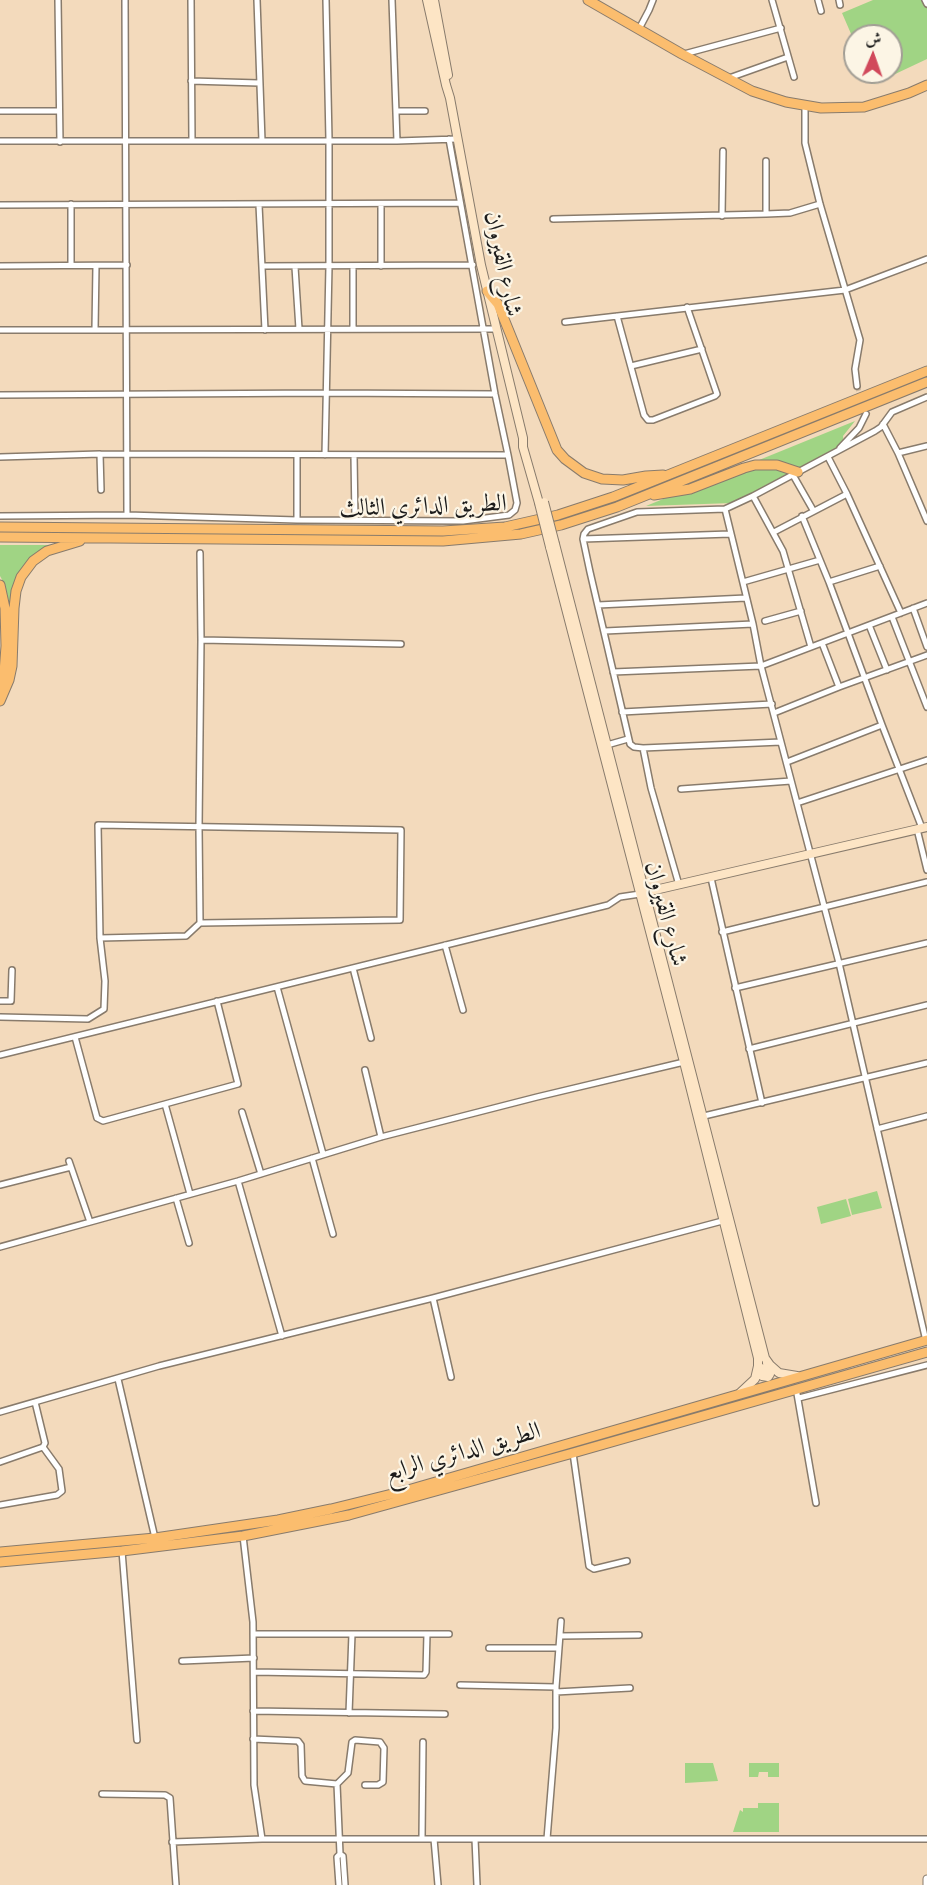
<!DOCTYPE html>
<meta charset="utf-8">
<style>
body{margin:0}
#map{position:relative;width:927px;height:1885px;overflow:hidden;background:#f3dabc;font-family:"Gentium Book Plus",Amiri,serif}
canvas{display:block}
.north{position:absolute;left:843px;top:24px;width:60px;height:60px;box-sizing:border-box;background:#fcf5e5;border:2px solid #a29e95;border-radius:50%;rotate:2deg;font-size:16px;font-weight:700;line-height:24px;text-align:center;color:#1c1c1c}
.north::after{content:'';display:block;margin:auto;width:21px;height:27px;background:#d1495b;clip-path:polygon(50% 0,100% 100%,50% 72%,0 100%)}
</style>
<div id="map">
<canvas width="927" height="1885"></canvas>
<div class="north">ش</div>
</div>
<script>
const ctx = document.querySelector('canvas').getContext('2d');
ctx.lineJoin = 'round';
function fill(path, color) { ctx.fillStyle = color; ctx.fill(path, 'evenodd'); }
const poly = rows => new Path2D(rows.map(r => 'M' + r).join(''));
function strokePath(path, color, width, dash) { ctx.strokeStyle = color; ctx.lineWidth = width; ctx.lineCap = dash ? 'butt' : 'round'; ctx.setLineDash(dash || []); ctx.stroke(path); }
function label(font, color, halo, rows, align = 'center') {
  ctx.font = font + ' "Gentium Book Plus",Amiri,serif'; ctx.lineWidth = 4.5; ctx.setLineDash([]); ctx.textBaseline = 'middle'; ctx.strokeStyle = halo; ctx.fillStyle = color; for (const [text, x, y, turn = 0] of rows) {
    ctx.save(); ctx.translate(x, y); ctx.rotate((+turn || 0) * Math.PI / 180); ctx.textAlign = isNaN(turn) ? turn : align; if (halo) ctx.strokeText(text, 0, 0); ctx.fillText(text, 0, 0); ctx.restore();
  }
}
fill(poly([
 [873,0,925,0,927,3,927,59,874,84,868,72,891,72,891,36,855,36,855,43,842,13],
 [855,421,843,436,844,445,733,503,646,506],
 [0,545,56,545,38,554,10,607,5,585,0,576],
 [877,1191,882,1208,852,1215,848,1199],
 [846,1199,851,1216,821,1224,817,1207],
 [685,1763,713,1763,718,1781,685,1783],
 [749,1763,779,1763,779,1777,768,1777,768,1772,759,1772,758,1777,749,1777],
 [758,1803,779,1803,779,1832,733,1832,740,1810,743,1812,743,1808,758,1808]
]), '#a0d484');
strokePath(poly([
 [857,386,865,410]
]), '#c8b49c', 5, [5, 2.5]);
const minor = poly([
 [58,0,60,142],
 [125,0,127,515],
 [191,0,192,141],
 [257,0,262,141],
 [392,0,397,141],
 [772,0,794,77],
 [818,0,821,11],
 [839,0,840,5],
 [925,0,927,4],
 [639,29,649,10,653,0],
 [684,54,781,28],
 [729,78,788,57],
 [191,81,259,83],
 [805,107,805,143,820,204,860,340,855,369,857,386],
 [0,111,59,111],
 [397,111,425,111],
 [0,141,397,141,457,139],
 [766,161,766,214],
 [0,205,460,203],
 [259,205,265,330],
 [722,216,723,151],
 [553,219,766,214,790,213,820,204],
 [71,265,71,204],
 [0,266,127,265],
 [262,266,473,265],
 [381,266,381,204],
 [295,267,299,329],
 [617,316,644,415,648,420,653,420,715,396,717,394,687,307],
 [565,322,845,290,927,259],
 [95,329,96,266],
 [353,329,353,266],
 [0,330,496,329],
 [631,366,702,349],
 [0,395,325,393,495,394],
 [883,424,898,453,927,521],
 [840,448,859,428,866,414],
 [898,453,927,446],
 [100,454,101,490],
 [325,455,329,266,329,140,326,0],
 [354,455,355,520],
 [0,457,100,454,508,455],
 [828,457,847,494],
 [793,475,813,510],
 [753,496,783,551,811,647],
 [725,509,753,624,761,666,839,963,926,1341],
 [0,516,127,515,297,520,463,521,509,515,515,510,517,503,508,455,495,394,449,139],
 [802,516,829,582,882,725,922,828],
 [297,520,297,455],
 [774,532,847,494,901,613],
 [583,539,730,534],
 [743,582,820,560],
 [829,582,880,566],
 [598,605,746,598],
 [913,608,927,647],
 [892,617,927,707],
 [765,621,801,611],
 [869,625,887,670],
 [605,631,753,624],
 [201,640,401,644],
 [822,643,839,687],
 [613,672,761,666,927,603],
 [622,712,772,704],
 [774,713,839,687,927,655],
 [781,742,643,748,634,747,630,744,590,572,583,539,584,534,588,529,637,512,725,509,753,496,875,431,881,427,892,412,927,397],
 [607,745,628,739],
 [643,748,651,788,679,885],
 [787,762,882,725],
 [681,789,791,781],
 [797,803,927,760],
 [917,829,927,870],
 [711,878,762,1103],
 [200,923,199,827,201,640,200,553],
 [722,932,927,882],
 [445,945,463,1010],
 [353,968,371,1038],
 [277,987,323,1154],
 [735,988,927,943],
 [0,1001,11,1001,12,970],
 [0,1017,88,1019,104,1009,105,981,100,938,98,825,401,830,400,920,200,923,186,936,100,938],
 [75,1037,97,1118,103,1121,238,1084,217,1001],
 [749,1049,927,1005],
 [0,1055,608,905,620,897,640,894],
 [365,1070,381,1137],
 [165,1104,190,1194],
 [242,1112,261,1174],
 [704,1116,927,1063],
 [877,1129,927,1116],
 [312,1158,333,1234],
 [69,1161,90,1222],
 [238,1181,282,1336],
 [0,1185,71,1167],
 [176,1198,189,1243],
 [0,1247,238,1181,381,1137,537,1097,684,1062],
 [433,1298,451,1377],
 [118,1379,155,1538],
 [796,1388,816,1503],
 [799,1398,927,1365],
 [0,1412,159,1366,433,1298,726,1220],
 [573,1453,589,1566,594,1569,627,1561],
 [0,1462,43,1447,45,1443,35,1402],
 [0,1505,57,1495,62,1491,59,1469,43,1447],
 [243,1536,253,1622,254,1785,262,1839],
 [122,1551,137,1740],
 [253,1634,449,1634],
 [560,1636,639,1635],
 [489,1648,559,1648],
 [182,1661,254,1658],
 [254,1672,424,1675,426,1672,427,1634],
 [460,1685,556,1687],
 [556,1692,630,1688],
 [253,1711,445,1714],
 [349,1713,352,1634],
 [253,1739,298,1741,301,1745,302,1776,305,1781,337,1784,340,1854,343,1856,345,1885],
 [337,1784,348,1773,352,1742,355,1740,380,1742,384,1748,383,1782,378,1785,365,1785],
 [102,1794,165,1795,170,1798,176,1885],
 [422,1838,423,1742],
 [434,1839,438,1885],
 [475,1839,477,1885],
 [547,1839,556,1728,556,1687,561,1621],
 [172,1842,262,1839,927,1839],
 [339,1885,337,1857,340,1854]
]);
const tertiary = poly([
 [927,1885,927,1879]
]);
const secondary = poly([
 [427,0,446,85,450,98,481,265,523,438,523,447,539,503],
 [434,0,448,75],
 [555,544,765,1358,770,1365,779,1373,797,1376],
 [550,547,684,1062,758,1358,758,1366,755,1379,740,1393],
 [642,893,927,827],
 [761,1368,762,1376,768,1377,770,1374,767,1363]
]);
const primary = poly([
 [588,0,682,54,752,91,786,102,821,108,864,107,909,93,927,85],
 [0,1552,155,1538,278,1520,331,1509,408,1490,927,1340],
 [0,1562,122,1551,243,1536,349,1515,573,1453,927,1352]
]);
const trunk = poly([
 [487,291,498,304,557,450,565,459,584,473,602,479,623,480,646,476,663,475],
 [654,495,690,489,744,468,755,465,777,465,798,472],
 [0,527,443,531,505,527,558,515,613,497,927,371],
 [0,537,443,541,521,534,561,525,617,507,927,382],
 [0,585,5,608,6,646,4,673,0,686],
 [0,701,9,680,12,666,14,608,16,591,21,577,33,561,47,551,80,541]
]);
strokePath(minor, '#887b6c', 8);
strokePath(tertiary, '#887b6c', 9);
strokePath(secondary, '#887b6c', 10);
strokePath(primary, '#887b6c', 11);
strokePath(trunk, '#887b6c', 11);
strokePath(minor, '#fff', 5);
strokePath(tertiary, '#fff', 7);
strokePath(secondary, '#fde5c5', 8);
strokePath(primary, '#fbbd6e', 9);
strokePath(trunk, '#fbbd6e', 9);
const secondaryBridge = poly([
 [544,502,555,544],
 [539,503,550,547]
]);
strokePath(secondaryBridge, '#887b6c', 10, []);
strokePath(secondaryBridge, '#fde5c5', 8);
label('24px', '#1c1c1c', '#fcf5e5', [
 ["شارع القيروان",502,264,78],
 ["الطريق الدائري الثالث",423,507,-2],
 ["شارع القيروان",665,914,75],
 ["الطريق الدائري الرابع",463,1453,-16]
]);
</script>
